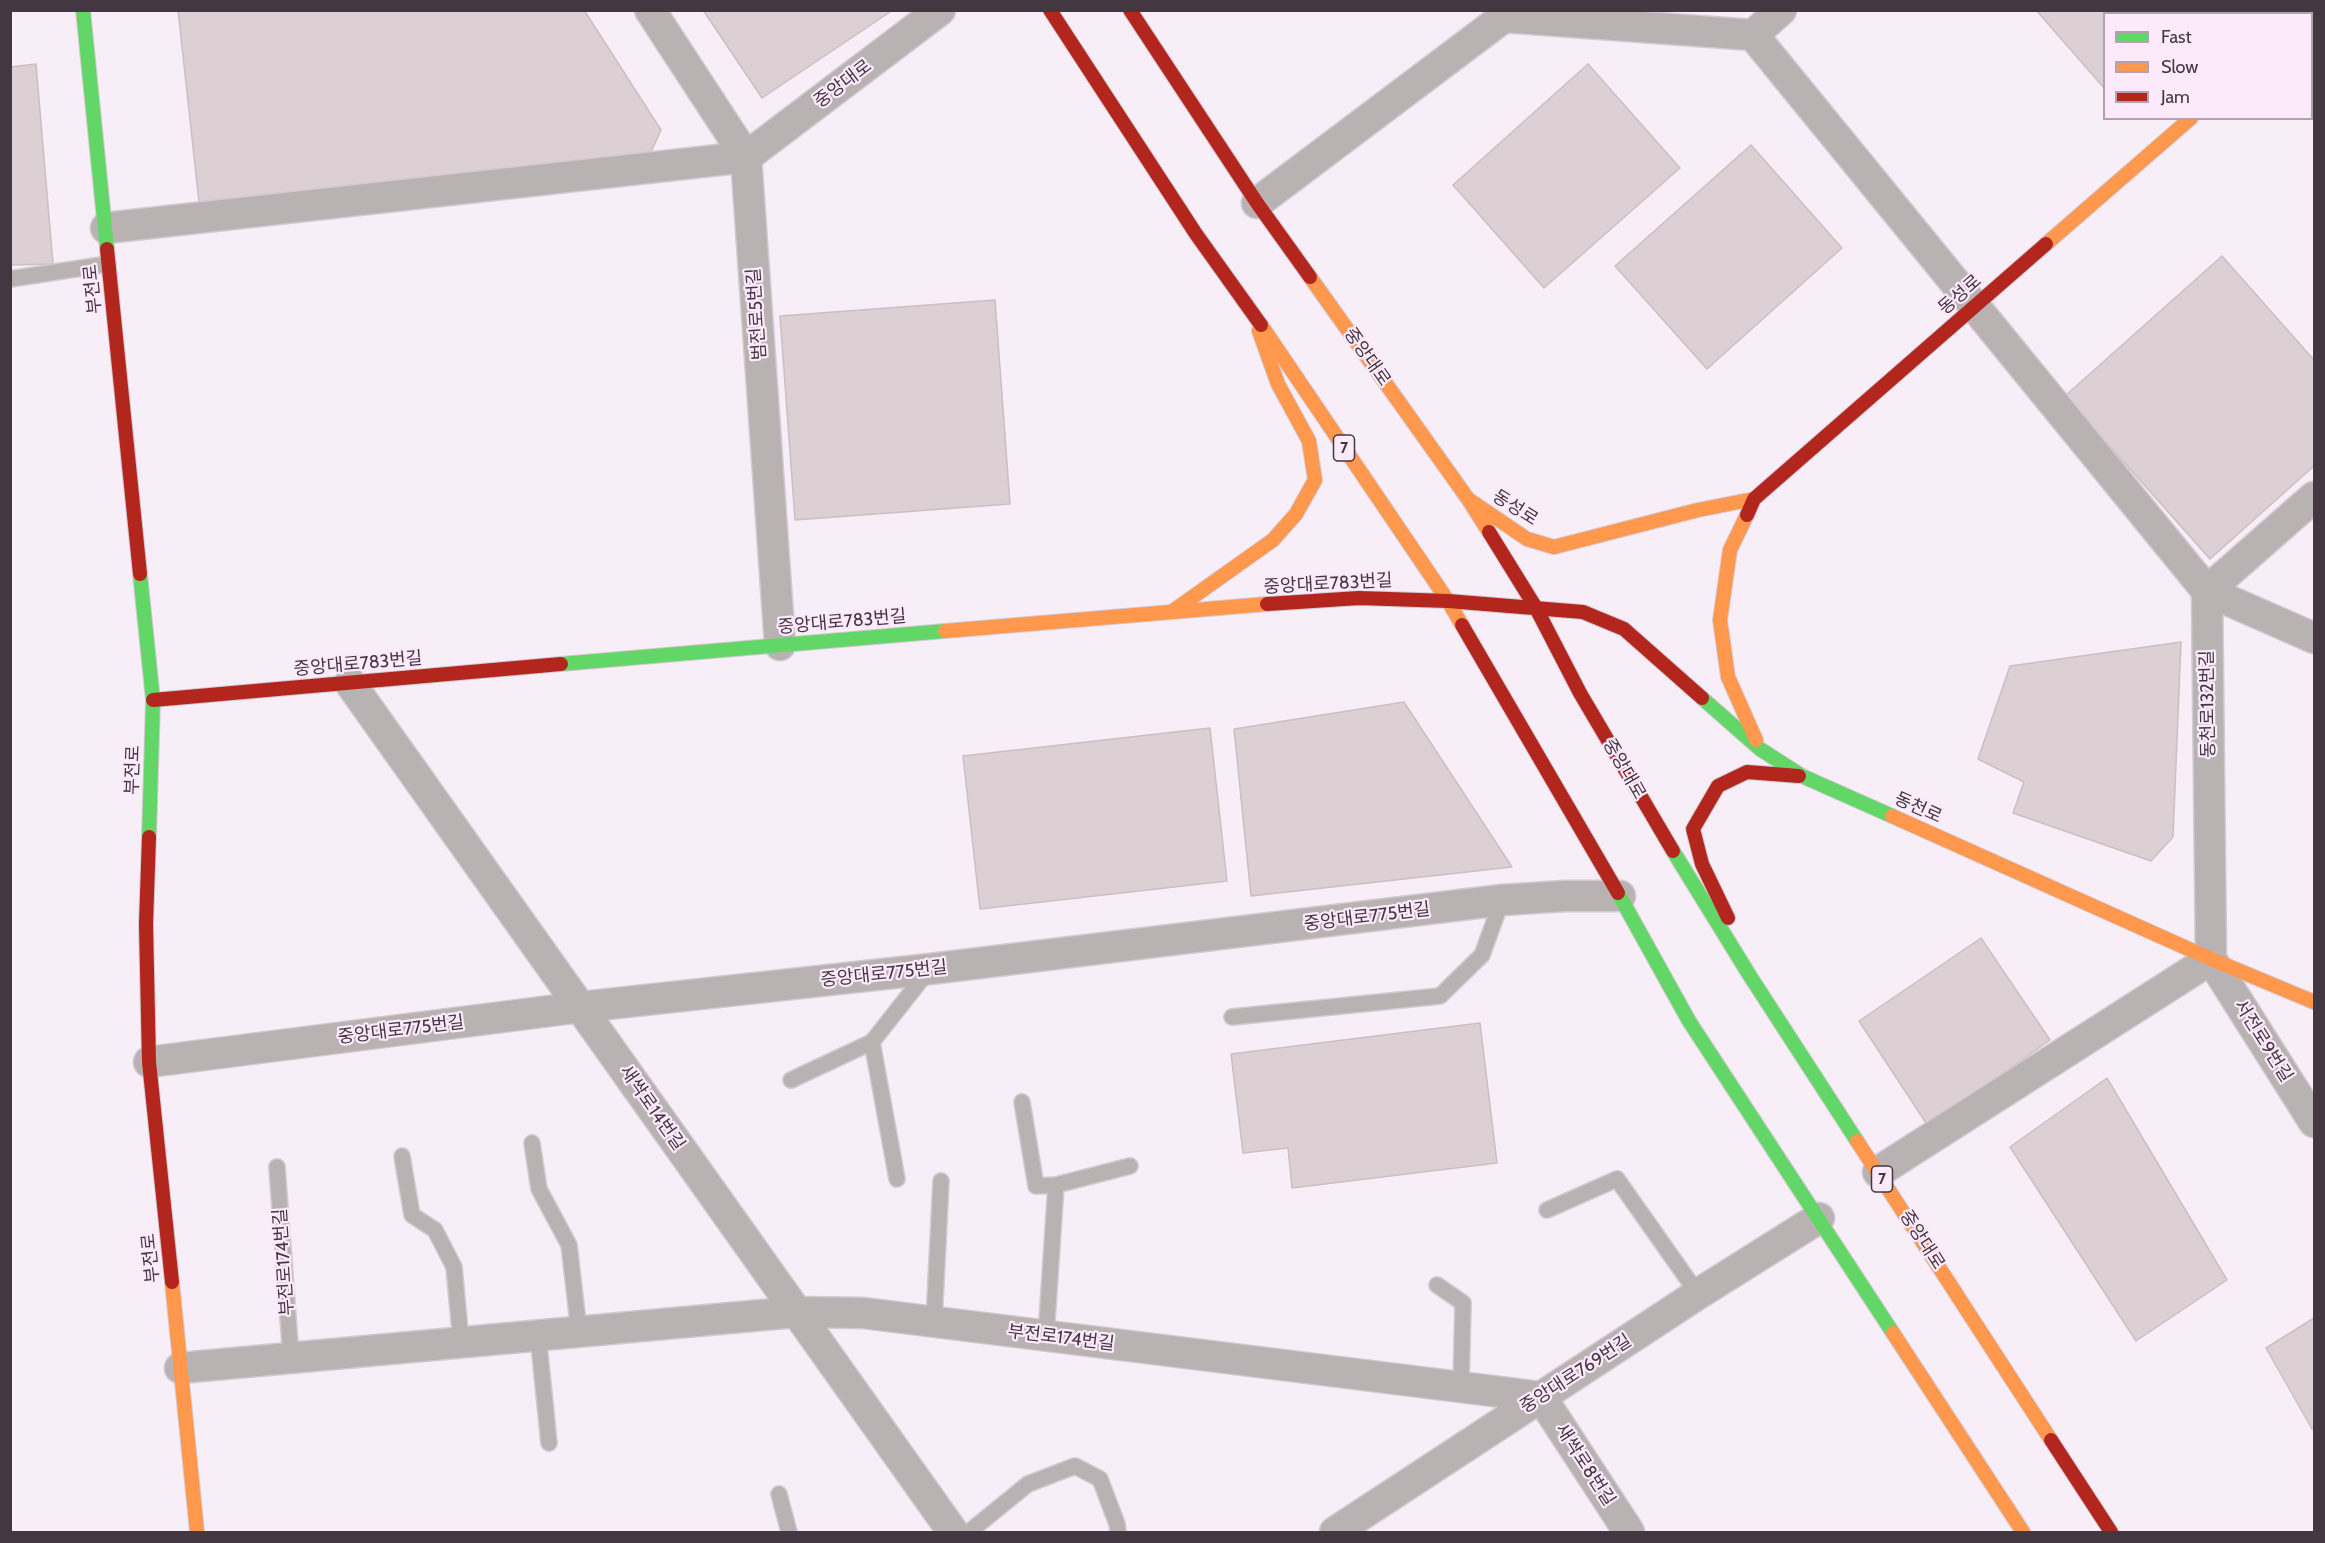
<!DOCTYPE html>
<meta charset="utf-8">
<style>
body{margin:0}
#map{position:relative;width:2325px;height:1543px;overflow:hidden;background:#f8eef8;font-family:Cabin,sans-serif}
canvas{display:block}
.frame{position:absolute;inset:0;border:12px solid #433742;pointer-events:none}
.legend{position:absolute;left:2103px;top:12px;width:210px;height:108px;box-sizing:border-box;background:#fceafb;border:2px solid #b2a2b1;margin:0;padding:8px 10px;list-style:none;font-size:18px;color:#433742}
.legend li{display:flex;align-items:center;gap:12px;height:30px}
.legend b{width:30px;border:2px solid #b2a2b1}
</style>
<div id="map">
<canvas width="2325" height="1543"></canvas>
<div class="frame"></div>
<ul class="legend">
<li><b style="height:8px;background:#63d668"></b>Fast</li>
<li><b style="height:8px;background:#ff974d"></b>Slow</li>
<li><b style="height:8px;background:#b3261e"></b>Jam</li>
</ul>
</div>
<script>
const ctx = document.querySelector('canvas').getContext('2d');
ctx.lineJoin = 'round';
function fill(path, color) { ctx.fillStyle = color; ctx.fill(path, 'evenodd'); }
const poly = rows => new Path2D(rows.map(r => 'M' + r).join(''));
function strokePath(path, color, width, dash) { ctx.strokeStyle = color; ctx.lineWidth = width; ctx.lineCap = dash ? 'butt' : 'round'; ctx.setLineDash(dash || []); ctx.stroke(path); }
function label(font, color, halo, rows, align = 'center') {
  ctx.font = font + ' Cabin,"Noto Sans KR",sans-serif'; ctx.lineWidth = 4.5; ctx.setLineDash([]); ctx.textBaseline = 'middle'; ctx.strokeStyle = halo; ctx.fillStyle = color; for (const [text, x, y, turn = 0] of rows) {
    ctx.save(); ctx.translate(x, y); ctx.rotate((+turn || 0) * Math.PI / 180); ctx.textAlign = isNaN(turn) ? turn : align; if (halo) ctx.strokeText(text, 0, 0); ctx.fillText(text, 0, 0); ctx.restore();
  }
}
const building = poly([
 [178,10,584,10,661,130,651,152,199,202,178,10],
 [703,10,893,10,762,98,703,10],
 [2036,10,2203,10,2200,14,2104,14,2104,88,2036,10],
 [36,64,53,264,10,265,10,67,36,64],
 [1588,64,1680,168,1544,288,1453,185,1588,64],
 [1751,145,1842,248,1707,369,1615,266,1751,145],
 [2222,256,2314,360,2314,466,2210,559,2065,396,2222,256],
 [995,300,1010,504,795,520,780,316,995,300],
 [2181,642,2173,837,2151,861,2013,813,2024,782,1978,759,2010,666,2181,642],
 [1404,702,1512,867,1251,896,1234,729,1404,702],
 [1210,728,1227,881,980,909,963,756,1210,728],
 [1981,938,2050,1040,1928,1126,1859,1021,1981,938],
 [1480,1023,1497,1163,1292,1188,1288,1148,1243,1153,1231,1054,1480,1023],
 [2107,1078,2227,1280,2136,1341,2010,1147,2107,1078],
 [2314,1318,2314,1428,2312,1429,2266,1348,2314,1318]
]);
fill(building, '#dcd0d4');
strokePath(building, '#cbbfc3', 1.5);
const lane = poly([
 [10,279,108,264],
 [1232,1017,1440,996,1482,955,1502,900],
 [872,1042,897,1179],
 [791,1080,872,1042,928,971],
 [1022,1102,1036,1186,1056,1185,1046,1336],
 [532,1143,539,1189,569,1245,579,1331],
 [402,1156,412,1215,435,1230,454,1267,461,1342],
 [277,1167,291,1358],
 [1056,1185,1130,1166],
 [1547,1210,1617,1179,1698,1294],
 [1437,1285,1463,1303,1461,1388],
 [934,1321,941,1181],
 [538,1335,549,1443],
 [779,1494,789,1532],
 [969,1532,1028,1484,1075,1466,1100,1479,1117,1524,1118,1532]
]);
const street = poly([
 [650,10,746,157,780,645],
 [1500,10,1504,17,1753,35,1781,10],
 [1753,35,2207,591,2314,638],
 [746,157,940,10],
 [1257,203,1504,17],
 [106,228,746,157],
 [350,683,953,1532],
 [2211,959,2207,591,2314,497],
 [2211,959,2314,1122],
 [149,1062,581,1007,930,969,1502,900,1565,896,1620,896],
 [1878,1172,2211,959],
 [180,1368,796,1312,863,1313,1541,1397,1629,1532],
 [1335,1532,1698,1294,1819,1218]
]);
const fast = poly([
 [83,10,107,249],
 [140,574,153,700,149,837],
 [561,664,945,631],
 [1702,698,1760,749,1802,776,1892,816],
 [1673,851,1750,976,1857,1141],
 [1618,893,1689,1021,1893,1333]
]);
const slow = poly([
 [2311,14,2314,11],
 [2046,244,2191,118],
 [1310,277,1468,499,1489,532],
 [1261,325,1448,601,1462,625],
 [1468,499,1527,539,1554,547,1698,510,1754,499],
 [1747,515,1730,550,1720,620,1728,677,1756,740],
 [1173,611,1273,540,1296,514,1315,480,1309,441,1278,384,1259,331],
 [945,631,1267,604],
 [1892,816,2211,959,2314,1002],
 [1857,1141,2051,1440],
 [172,1282,197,1532],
 [1893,1333,2023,1532]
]);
const jam = poly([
 [1050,10,1196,234,1261,325],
 [1130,10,1257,203,1310,277],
 [107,249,140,574],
 [1747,515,1754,499,2046,244],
 [1489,532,1536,608,1580,693,1673,851],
 [1267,604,1359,598,1448,601,1583,612,1624,629,1702,698],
 [1462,625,1618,893],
 [153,700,561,664],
 [149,837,146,924,149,1062,172,1282],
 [1728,918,1702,864,1693,829,1718,786,1747,772,1799,776],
 [2051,1440,2111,1532]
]);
strokePath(lane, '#d3cad3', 18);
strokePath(street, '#d3cad3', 33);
strokePath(fast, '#d3cad3', 16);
strokePath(slow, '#d3cad3', 16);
strokePath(jam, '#d3cad3', 16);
strokePath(lane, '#b8b2b2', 15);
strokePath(street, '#b8b2b2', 30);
strokePath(fast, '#63d668', 14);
strokePath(slow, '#ff974d', 14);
strokePath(jam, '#b3261e', 14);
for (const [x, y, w] of [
 [1344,448,21],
 [1882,1179,21]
]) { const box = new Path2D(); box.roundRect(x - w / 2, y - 13, w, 26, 4.5); ctx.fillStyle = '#fceafb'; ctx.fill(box); strokePath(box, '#433742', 1.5); }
label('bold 16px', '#433742', null, [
 ["7",1344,448],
 ["7",1882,1179]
]);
label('18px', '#433742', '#fceafb', [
 ["중앙대로",843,84,-37],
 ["부전로",93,289,-96],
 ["동성로",1960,295,-41],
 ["범전로5번길",757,314,-94],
 ["중앙대로",1367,357,55],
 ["동성로",1515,508,32],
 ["중앙대로783번길",1328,584,-3],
 ["중앙대로783번길",842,622,-5],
 ["중앙대로783번길",358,664,-5],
 ["동천로132번길",2208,704,-91],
 ["중앙대로",1624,769,60],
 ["부전로",133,770,-88],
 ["동천로",1918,808,24],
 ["중앙대로775번길",1367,917,-7],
 ["중앙대로775번길",884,974,-6],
 ["중앙대로775번길",401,1030,-7],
 ["서전로9번길",2263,1041,58],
 ["새싹로14번길",652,1108,55],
 ["중앙대로",1922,1240,57],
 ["부전로",151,1258,-96],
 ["부전로174번길",284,1262,-94],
 ["부전로174번길",1061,1338,7],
 ["중앙대로769번길",1576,1374,-33],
 ["새싹로8번길",1585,1465,57]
]);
</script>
